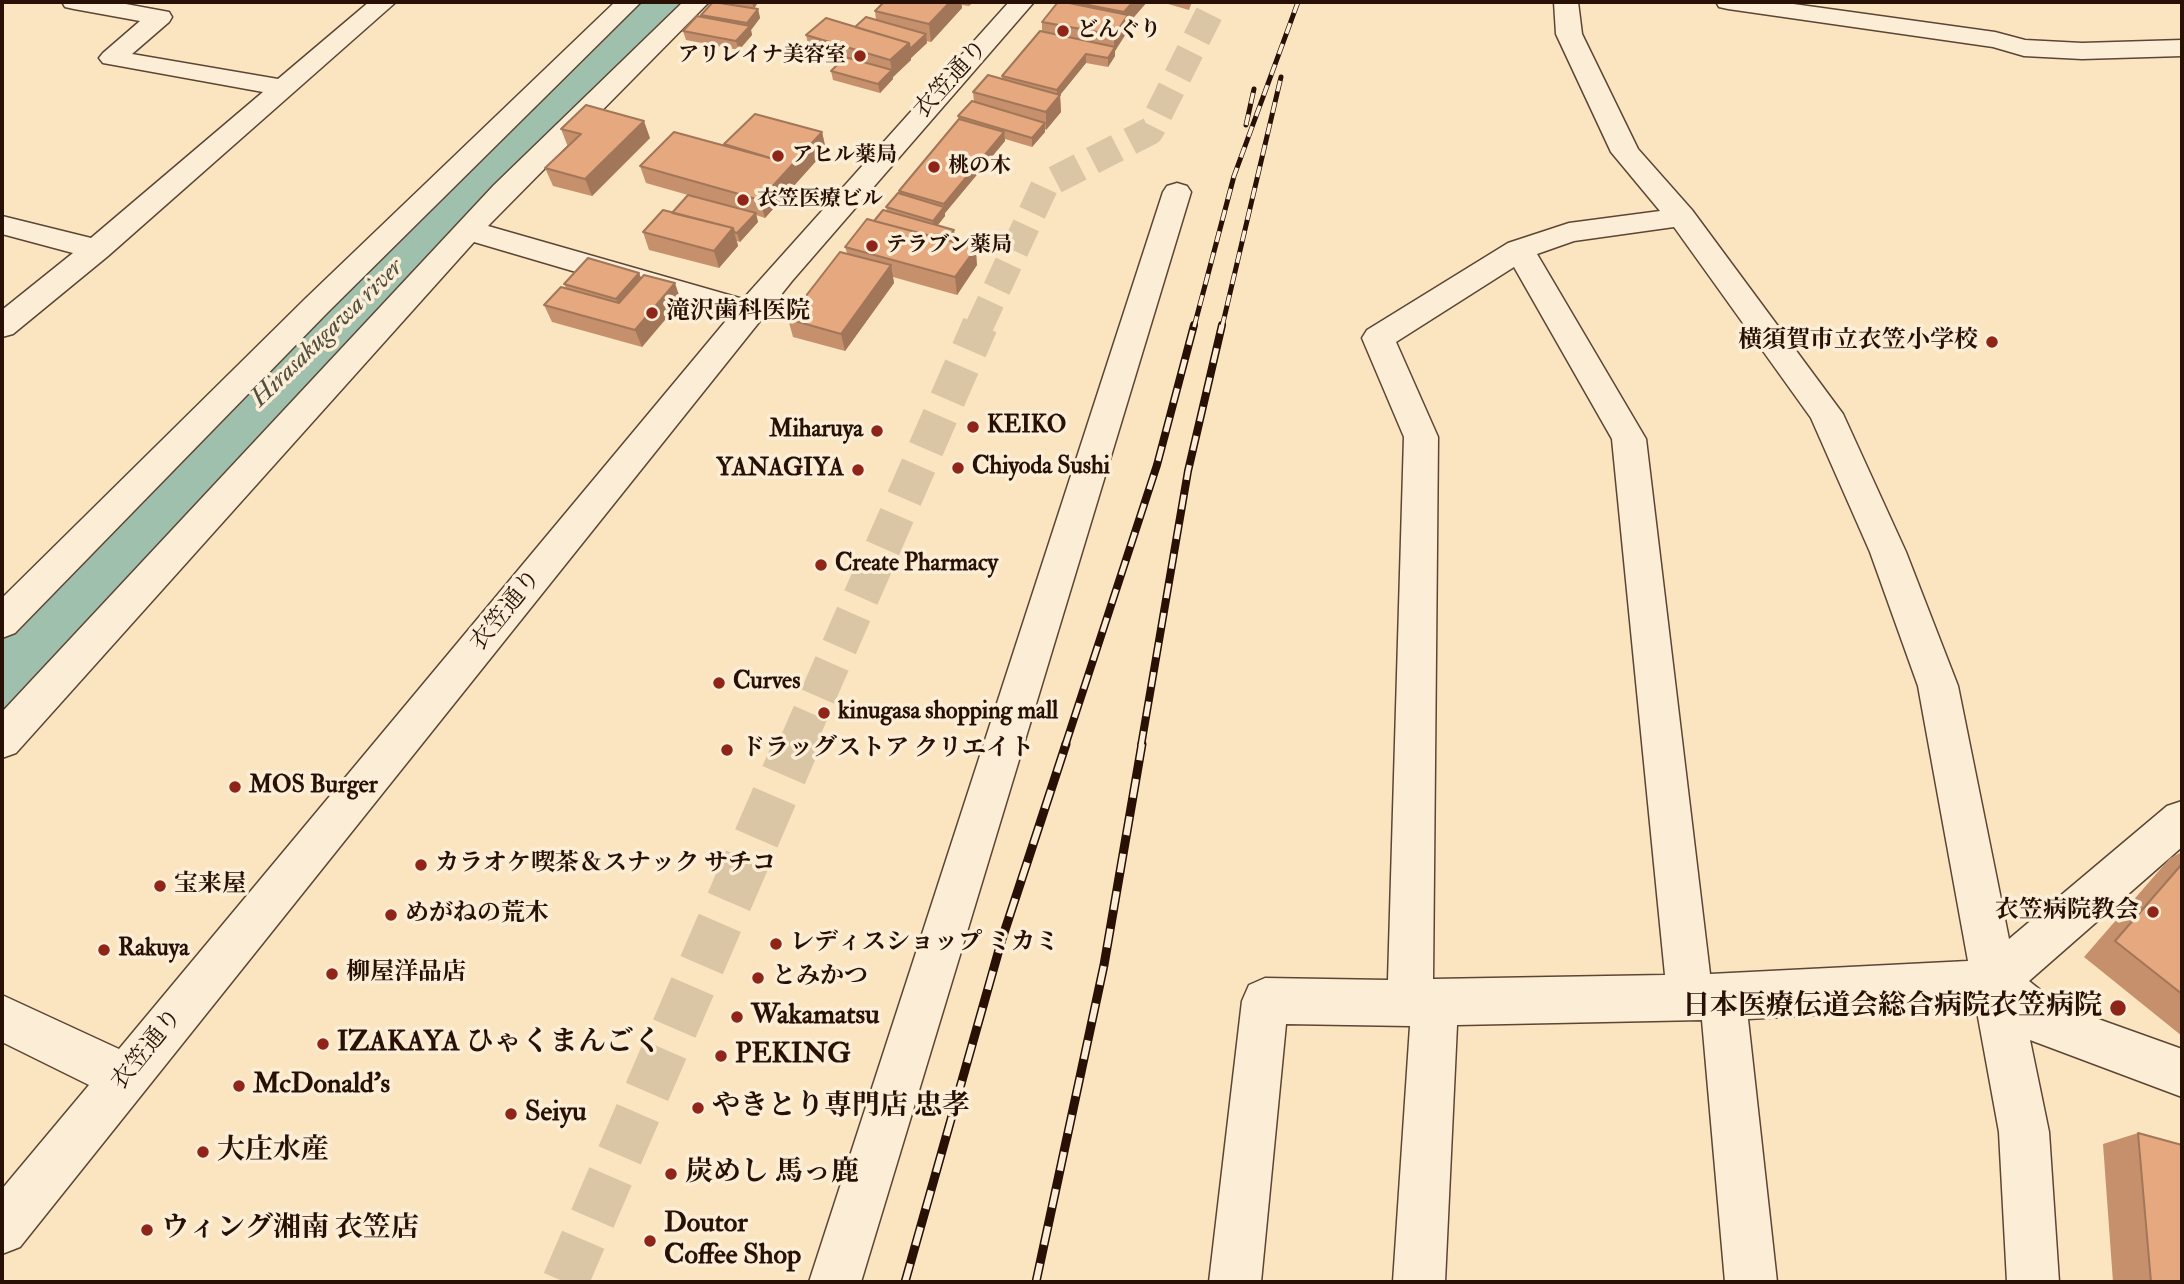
<!DOCTYPE html>
<meta charset="utf-8">
<style>
body{margin:0}
#map{position:relative;width:2184px;height:1284px;overflow:hidden;background:#fae5c0;font-family:"IM FELL Double Pica",serif}
canvas{display:block}
.frame{position:absolute;inset:0;border:4px solid #281005;pointer-events:none}
</style>
<div id="map">
<canvas width="2184" height="1284"></canvas>
<div class="frame"></div>
</div>
<script>
const ctx = document.querySelector('canvas').getContext('2d');
ctx.lineJoin = 'round';
const poly = rows => new Path2D(rows.map(r => 'M' + r).join(''));
function fill(path, color) { ctx.fillStyle = color; ctx.fill(path, 'evenodd'); }
function strokePath(path, color, width, dash) { ctx.strokeStyle = color; ctx.lineWidth = width; ctx.lineCap = dash ? 'butt' : 'round'; ctx.setLineDash(dash || []); ctx.stroke(path); }
function label(font, color, halo, rows, align = 'center') {
  ctx.font = font + ' "IM FELL Double Pica","Noto Serif JP",serif'; ctx.lineWidth = 7; ctx.setLineDash([]); ctx.textBaseline = 'middle'; ctx.strokeStyle = halo; ctx.fillStyle = color; for (const [text, x, y, turn = 0] of rows) {
    ctx.save(); ctx.translate(x, y); ctx.rotate((+turn || 0) * Math.PI / 180); ctx.textAlign = isNaN(turn) ? turn : align; if (halo) ctx.strokeText(text, 0, 0); ctx.fillText(text, 0, 0); ctx.restore();
  }
}
fill(poly([
 [634,2,697,2,626,84,286,420,35,708,2,720,2,617,230,380,582,58,634,2]
]), '#9fc0ac');
strokePath(poly([
 [979,327,1045,185,1150,131,1215,2]
]), '#dac5a4', 28, [28, 14]);
strokePath(poly([
 [796,746,980,325]
]), '#dac5a4', 36, [36, 18]);
strokePath(poly([
 [565,1282,797,744]
]), '#dac5a4', 46, [46, 23]);
const minor = poly([
 [62,2,115,2,169,12,172,17,169,22,132,54,278,79,369,2,396,2,108,256,13,334,2,337,2,310,73,253,2,234,2,216,91,238,263,92,103,63,99,58,103,53,140,21,74,9,65,7,62,2],
 [615,2,641,2,328,312,15,633,2,638,2,598,306,298,615,2],
 [683,2,709,2,488,226,743,299,1009,2,1034,2,792,281,20,1247,2,1254,2,1189,89,1085,2,1042,2,995,119,1049,729,317,474,242,16,753,2,758,2,712,494,185,683,2],
 [1554,2,1578,2,1582,34,1638,149,1692,210,1843,414,1906,552,1958,686,2009,939,2167,806,2182,801,2182,847,2029,981,2059,1005,2182,1049,2182,1097,2030,1040,2049,1132,2059,1282,2007,1282,1999,1132,1976,1006,1748,1019,1777,1282,1725,1282,1702,1020,1457,1025,1445,1282,1393,1282,1410,1026,1286,1024,1261,1282,1209,1282,1242,1001,1249,985,1265,978,1388,980,1404,437,1362,338,1367,330,1508,243,1569,223,1660,211,1611,152,1556,34,1554,2],
 [1674,227,1811,418,1870,552,1918,686,1968,961,1710,974,1646,439,1537,254,1574,241,1674,227],
 [1514,267,1612,439,1665,975,1433,979,1438,437,1396,342,1514,267],
 [1716,2,1779,2,1995,32,2025,40,2082,43,2182,40,2182,56,2082,59,2024,56,1993,47,1728,9,1719,7,1716,2],
 [1177,183,1187,186,1191,192,861,1282,809,1282,1163,192,1167,186,1177,183]
]);
strokePath(minor, '#5c4534', 3);
fill(minor, '#fceed6');
const railFar2 = poly([
 [1246,125,1254,89],
 [1194,327,1234,176,1298,2],
 [1222,327,1281,77]
]);
const railFar1 = poly([
 [1065,746,1157,465,1194,325],
 [1141,746,1188,471,1222,325]
]);
const rail = poly([
 [905,1282,1002,939,1066,744],
 [1036,1282,1104,965,1142,744]
]);
strokePath(railFar2, '#281005', 5);
strokePath(railFar1, '#281005', 8);
strokePath(rail, '#281005', 9);
strokePath(railFar2, '#fceed6', 3.5, [11]);
strokePath(railFar1, '#fceed6', 5, [15]);
strokePath(rail, '#fceed6', 6, [19]);
fill(poly([
 [713,2,758,2,754,8,758,9,760,18,751,30,752,35,739,50,686,40,683,31,701,17,701,15],
 [884,2,974,2,969,6,962,5,962,8,931,42,926,41,927,43,911,58,911,60,893,77,893,79,880,93,833,80,831,71,840,62,810,53,806,35,855,27,876,20,875,11],
 [1058,2,1147,2,1127,25,1127,32,1115,51,1115,56,1108,67,1086,63,1060,95,1061,112,1046,130,1045,129,1045,132,1032,147,1005,139,1005,141,945,213,945,216,937,226,954,230,955,239,953,242,977,265,957,295,893,277,894,283,845,351,793,337,788,319,847,253,845,247,874,221,887,211,886,207,899,194,899,191,958,121,958,116,974,102,973,92,1002,78,1002,76,1042,32,1042,22],
 [1161,2,1192,2,1189,10],
 [561,129,650,138,592,196,553,186,545,168,568,147],
 [822,132,826,150,765,218,756,215,758,222,740,242,737,241,738,246,719,268,649,250,643,232,672,213,688,195,646,183,640,166,725,146,724,144],
 [639,273,641,278,681,301,642,347,552,322,544,305,566,288,564,284],
 [2182,852,2182,1036,2084,957,2170,858],
 [2138,1133,2182,1282,2113,1282,2103,1144]
]), '#c6906d');
fill(poly([
 [752,2,758,2,754,9],
 [950,2,961,2,962,8,931,42,929,24],
 [1133,2,1147,2,1127,25,1127,32,1115,51,1115,56,1108,67,1108,58,1114,48,1114,35,1124,20,1124,12],
 [758,9,760,18,751,30,752,35,739,50,736,41,748,28,747,23],
 [926,34,927,43,911,58,911,60,893,77,893,79,880,93,878,84,892,71,890,60,909,43],
 [1086,54,1086,63,1060,95,1061,112,1046,130,1046,112,1057,98,1057,90],
 [644,121,650,138,592,196,585,179],
 [1045,123,1045,132,1032,147,1032,138],
 [822,132,826,150,765,218,760,200],
 [1004,132,1005,141,945,213,945,216,934,230,933,221,944,207,944,204],
 [756,213,758,222,740,242,737,233],
 [733,228,738,246,719,268,714,251],
 [954,230,955,239,945,253,944,244],
 [976,248,977,265,957,295,955,277],
 [891,265,894,283,845,351,841,334],
 [639,273,646,290,623,316,616,299],
 [675,283,681,301,642,347,635,330]
]), '#a17659');
const building = poly([
 [713,2,758,9,747,23,701,15,713,2],
 [884,2,950,2,929,24,875,11,884,2],
 [1058,2,1064,2,1128,15,1114,35,1042,22,1058,2],
 [1073,2,1133,2,1124,12,1073,2],
 [697,16,750,26,736,41,683,31,697,16],
 [866,17,926,34,910,49,909,43,855,27,866,17],
 [826,18,909,43,890,60,806,35,826,18],
 [1040,31,1115,47,1108,58,1086,54,1057,90,1002,76,1040,31],
 [845,57,892,70,878,84,831,71,845,57],
 [988,75,1060,95,1046,112,973,92,988,75],
 [972,101,1045,123,1032,138,958,116,972,101],
 [586,105,644,121,585,179,545,168,581,134,561,129,586,105],
 [755,114,822,132,760,200,640,166,674,132,777,160,724,144,755,114],
 [959,119,1004,132,944,204,899,191,959,119],
 [898,193,944,207,933,221,886,207,898,193],
 [688,195,756,213,737,233,734,232,733,228,672,213,688,195],
 [663,210,733,228,714,251,643,232,663,210],
 [883,210,954,230,946,240,874,221,883,210],
 [867,219,976,248,955,277,845,247,867,219],
 [840,252,891,265,841,334,788,319,840,252],
 [588,258,639,273,616,299,564,284,588,258],
 [644,275,675,283,635,330,544,305,561,287,619,303,644,275],
 [2182,864,2182,994,2115,941,2182,864],
 [2138,1133,2182,1145,2182,1282,2151,1282,2138,1133]
]);
fill(building, '#e6a87f');
strokePath(building, '#a17659', 2);
for (const [x, y, r, color] of [
 [1063,31,7,"#8f2418"],
 [860,56,7,"#8f2418"],
 [778,156,7,"#8f2418"],
 [934,167,7,"#8f2418"],
 [743,200,7,"#8f2418"],
 [872,246,7,"#8f2418"],
 [652,313,7,"#8f2418"],
 [1992,342,7,"#8f2418"],
 [973,427,7,"#8f2418"],
 [877,431,7,"#8f2418"],
 [958,468,7,"#8f2418"],
 [858,470,7,"#8f2418"],
 [821,565,7,"#8f2418"],
 [719,683,7,"#8f2418"],
 [824,713,7,"#8f2418"],
 [727,750,7,"#8f2418"],
 [235,787,7,"#8f2418"],
 [421,865,7,"#8f2418"],
 [160,886,7,"#8f2418"],
 [2153,912,7,"#8f2418"],
 [391,915,7,"#8f2418"],
 [776,944,7,"#8f2418"],
 [104,950,7,"#8f2418"],
 [332,974,7,"#8f2418"],
 [758,978,7,"#8f2418"],
 [2118,1008,9,"#8f2418"],
 [737,1017,7,"#8f2418"],
 [323,1044,7,"#8f2418"],
 [721,1056,7,"#8f2418"],
 [239,1086,7,"#8f2418"],
 [698,1108,7,"#8f2418"],
 [511,1114,7,"#8f2418"],
 [203,1152,7,"#8f2418"],
 [671,1174,7,"#8f2418"],
 [147,1230,7,"#8f2418"],
 [650,1241,7,"#8f2418"]
]) { const dot = new Path2D(); dot.arc(x, y, r, 0, 2 * Math.PI); ctx.fillStyle = color; ctx.fill(dot); strokePath(dot, '#fceed6', 2.5); }
label('bold 21px', '#281005', '#fceed6', [
 ["どんぐり",1077,31],
 ["アリレイナ美容室",846,56,"right"],
 ["アヒル薬局",792,156],
 ["桃の木",948,167],
 ["衣笠医療ビル",757,200],
 ["テラブン薬局",886,246]
], 'left');
label('24px', '#281005', '#fceed6', [
 ["衣笠通り",952,80,-48],
 ["衣笠通り",507,611,-51],
 ["衣笠通り",148,1050,-51]
]);
label('bold 24px', '#281005', '#fceed6', [
 ["滝沢歯科医院",666,313],
 ["横須賀市立衣笠小学校",1978,342,"right"],
 ["KEIKO",987,427],
 ["Miharuya",863,431,"right"],
 ["Chiyoda Sushi",972,468],
 ["YANAGIYA",844,470,"right"],
 ["Create Pharmacy",835,565],
 ["Curves",733,683],
 ["kinugasa shopping mall",838,713],
 ["ドラッグストア クリエイト",741,750],
 ["MOS Burger",249,787],
 ["カラオケ喫茶＆スナック サチコ",435,865],
 ["宝来屋",174,886],
 ["衣笠病院教会",2139,912,"right"],
 ["めがねの荒木",405,915],
 ["レディスショップ ミカミ",790,944],
 ["Rakuya",118,950],
 ["柳屋洋品店",346,974],
 ["とみかつ",772,978]
], 'left');
label('italic 26px', '#524e3f', '#fceed6', [
 ["Hirasakugawa river",328,334,-44]
]);
label('bold 28px', '#281005', '#fceed6', [
 ["日本医療伝道会総合病院衣笠病院",2102,1008,"right"],
 ["Wakamatsu",751,1017],
 ["IZAKAYA ひゃくまんごく",337,1044],
 ["PEKING",735,1056],
 ["McDonald's",253,1086],
 ["やきとり専門店 忠孝",712,1108],
 ["Seiyu",525,1114],
 ["大庄水産",217,1152],
 ["炭めし 馬っ鹿",685,1174],
 ["Doutor",664,1225],
 ["Coffee Shop",664,1257],
 ["ウィング湘南 衣笠店",161,1230]
], 'left');
</script>
